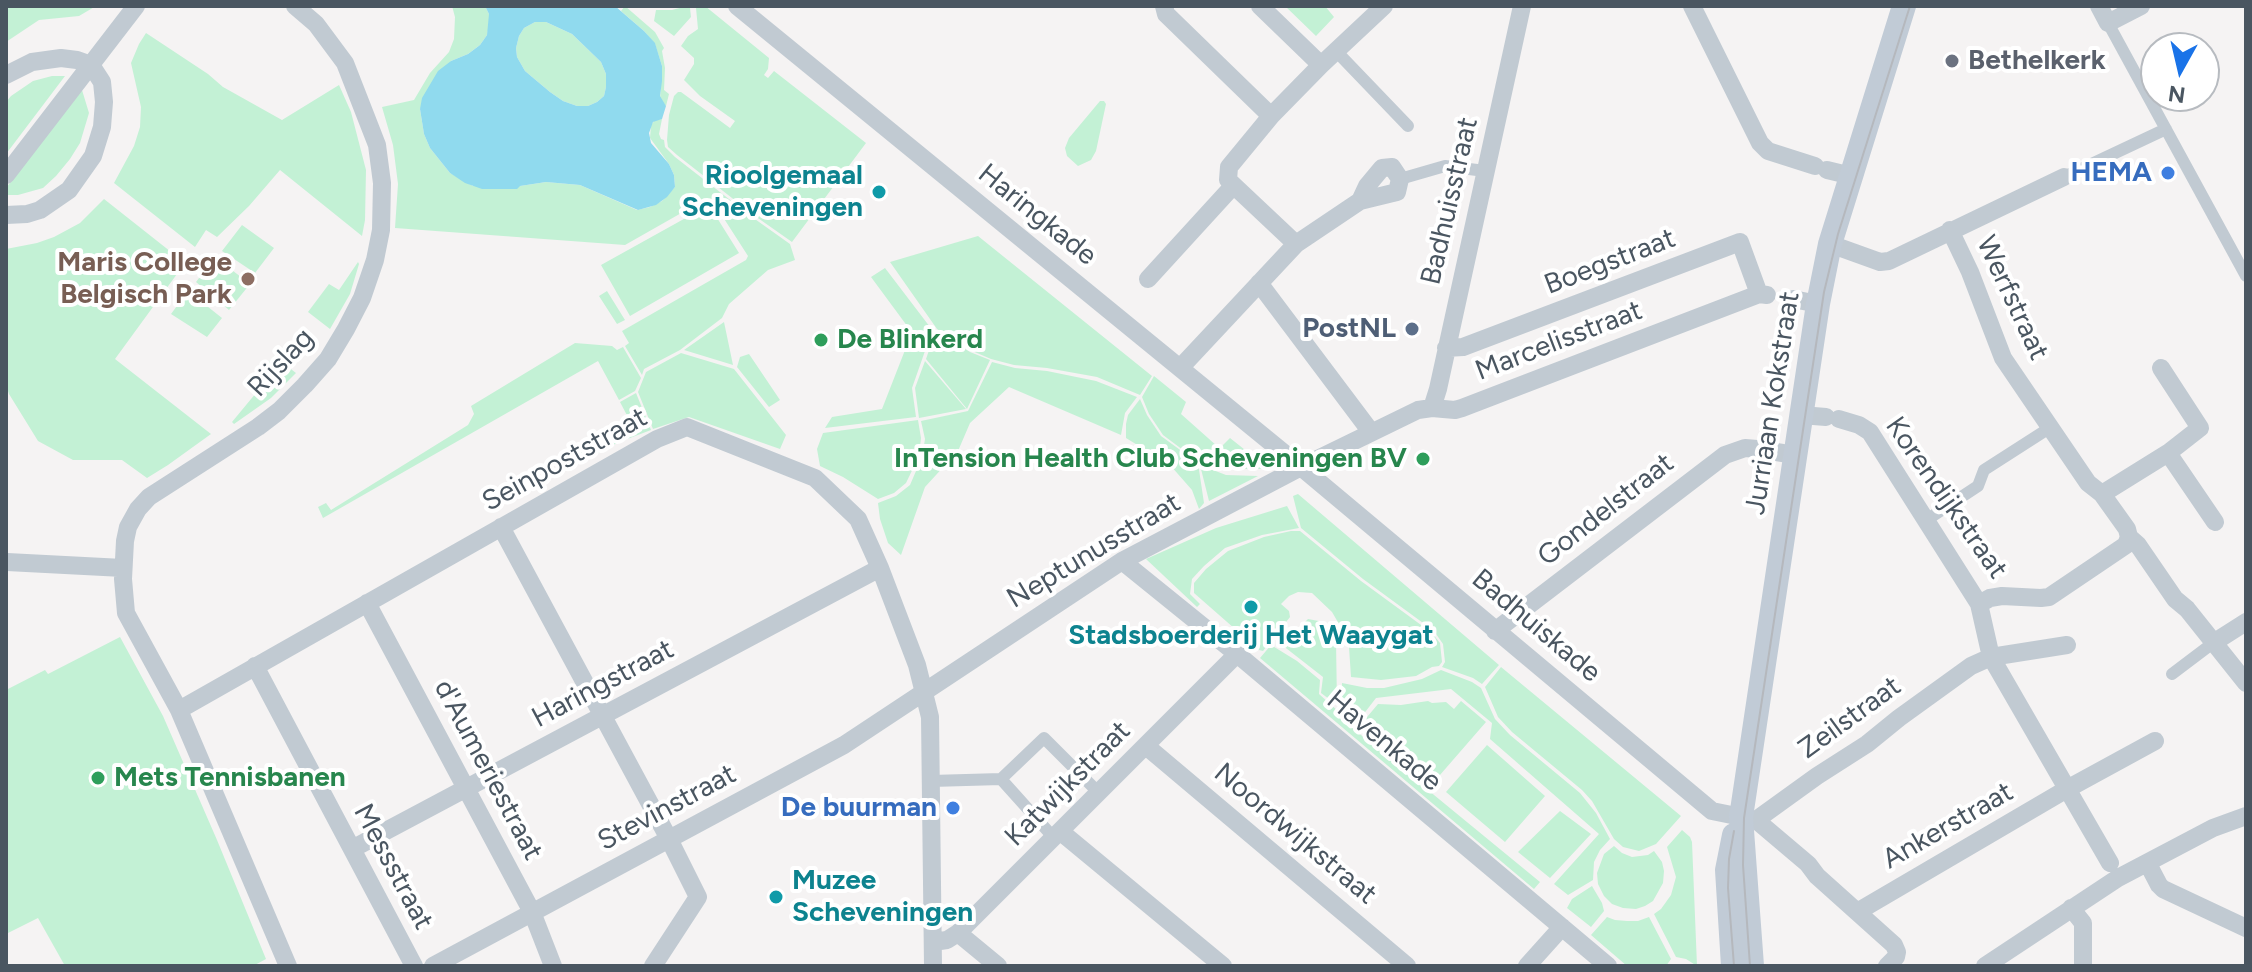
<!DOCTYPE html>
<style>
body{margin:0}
#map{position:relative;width:2252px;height:972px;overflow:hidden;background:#f5f3f3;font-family:Figtree,sans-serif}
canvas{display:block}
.frame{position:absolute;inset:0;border:8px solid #4a5661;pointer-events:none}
.north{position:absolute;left:2140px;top:32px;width:80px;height:80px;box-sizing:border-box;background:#fff;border:2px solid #b7bbc0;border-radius:50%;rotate:188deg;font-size:22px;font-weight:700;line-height:32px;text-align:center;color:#4a5661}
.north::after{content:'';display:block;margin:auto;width:28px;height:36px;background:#1a73e8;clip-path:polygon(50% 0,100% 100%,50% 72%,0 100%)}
</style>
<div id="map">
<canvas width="2252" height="972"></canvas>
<div class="frame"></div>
<div class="north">N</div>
</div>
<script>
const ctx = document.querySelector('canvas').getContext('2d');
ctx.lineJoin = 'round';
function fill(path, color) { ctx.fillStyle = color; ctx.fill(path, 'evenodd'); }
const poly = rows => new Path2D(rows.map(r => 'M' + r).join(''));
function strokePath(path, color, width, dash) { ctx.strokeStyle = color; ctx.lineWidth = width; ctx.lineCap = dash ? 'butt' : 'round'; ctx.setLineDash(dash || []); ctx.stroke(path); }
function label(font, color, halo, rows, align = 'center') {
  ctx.font = font + ' Figtree,sans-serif'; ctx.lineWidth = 8; ctx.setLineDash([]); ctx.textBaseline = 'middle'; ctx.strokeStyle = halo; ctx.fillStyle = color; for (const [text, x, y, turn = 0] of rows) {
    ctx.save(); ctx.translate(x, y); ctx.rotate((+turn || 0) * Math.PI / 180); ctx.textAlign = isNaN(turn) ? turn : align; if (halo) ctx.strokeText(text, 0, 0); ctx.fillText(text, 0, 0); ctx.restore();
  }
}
fill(poly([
 [6,6,96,6,79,16,39,20,6,42],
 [452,6,485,6,489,14,489,26,487,35,480,45,468,54,451,61,420,109,424,134,430,148,450,173,473,186,520,186,546,182,580,185,637,210,650,207,662,201,675,187,674,175,669,164,650,138,651,125,655,120,662,119,659,134,661,139,664,140,665,147,675,157,752,217,790,244,795,260,768,270,729,304,722,318,680,350,644,369,642,375,625,346,629,343,622,331,746,260,748,256,712,200,706,199,625,245,395,228,398,184,393,145,382,107,414,100,430,73,449,52,454,39,455,17],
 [625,6,655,32,664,48,662,51,665,68,664,90,669,94,666,106,660,99,662,66,655,44,644,31,621,11],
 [687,6,690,8,691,17,674,36,654,21,656,10,672,10],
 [705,6,769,58,768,69,764,75,768,78,774,71,866,143,792,242,755,216,677,155,668,147,667,140,669,115,674,96,678,92,681,92,730,128,735,121,700,96,684,80,694,64,694,58,681,46,688,36,698,29,696,8],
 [1285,6,1325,6,1334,17,1316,36],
 [535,22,546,22,572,34,601,62,606,74,606,87,604,96,597,102,588,106,577,106,563,101,550,92,525,71,517,57,516,48,519,36,524,28],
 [146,33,208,74,223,87,282,120,339,85,351,112,366,170,365,220,362,236,280,170,249,206,217,237,206,230,195,247,114,183,134,146,140,127,141,107,131,63,139,44],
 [52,76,65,76,6,154,6,102,11,96,33,81],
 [82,90,89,113,80,143,70,159,56,176,43,188,18,195,6,195,6,188],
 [1100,101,1104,101,1106,104,1096,151,1091,160,1078,166,1067,156,1065,148,1069,138],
 [104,199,185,263,115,359,211,434,168,465,147,478,122,460,73,460,38,441,9,394,6,385,6,249,37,243,54,237,80,223],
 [709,205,739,253,630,316,601,265],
 [242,225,274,248,255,273,222,251],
 [978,236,1152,376,1140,395,1097,377,1047,368,1014,365,991,359,970,350,937,329,890,262],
 [215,257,250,284,229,310,196,282],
 [358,262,359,264,350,294,330,329,308,312,329,284,339,290],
 [885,268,930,327,916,338,871,277],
 [188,291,222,318,207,337,171,314],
 [607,291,625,320,617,324,599,296],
 [724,322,733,365,684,350],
 [936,330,970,352,990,360,967,409,926,359],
 [575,343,612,346,617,350,623,347,641,378,635,391,619,400,598,361,323,518,318,507,326,503,331,510,468,425,474,414,471,406],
 [918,344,925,351,912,388,916,417,825,428,832,417,882,409,907,345],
 [681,353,734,369,786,435,780,449,689,417,653,429,638,392,646,372],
 [749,354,780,400,769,407,737,367,740,357],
 [274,356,296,373,271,398,234,424,232,422,256,393,249,387],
 [925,361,966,409,919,418,915,388],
 [992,362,1015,368,1047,371,1096,381,1137,397,1125,413,1121,435,1009,387,970,423,958,451,925,487,901,555,888,543,880,519,878,503,896,496,910,485,922,457,925,439,921,421,968,411],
 [1154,376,1186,402,1181,414,1217,446,1222,446,1230,438,1264,465,1263,469,1220,469,1199,462,1163,435,1149,414,1142,397],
 [636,393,651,430,622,441,617,431,631,423,620,402],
 [1140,399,1147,415,1161,436,1198,463,1204,503,1199,509,1192,490,1170,465,1126,438,1126,424,1128,415],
 [918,420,921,438,919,456,906,483,894,493,878,499,843,477,820,466,817,449,823,433],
 [614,432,619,442,566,470,559,459,570,453,568,449,595,434,599,440],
 [1200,465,1226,475,1258,476,1209,501],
 [1298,494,1499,665,1482,684,1473,678,1442,667,1445,662,1443,644,1434,631,1363,579,1301,528,1293,496],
 [1287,506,1299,528,1262,535,1225,548,1204,566,1192,579,1190,594,1200,604,1197,607,1146,559,1216,528],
 [1291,531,1300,531,1361,581,1432,633,1440,643,1442,662,1439,666,1432,667,1416,676,1381,680,1351,677,1349,647,1343,631,1332,612,1312,593,1298,592,1289,596,1281,604,1289,611,1290,617,1263,651,1259,650,1194,593,1194,583,1206,569,1228,551,1264,537],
 [1308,619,1324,622,1336,641,1337,705,1321,693,1323,677,1282,645],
 [120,637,163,716,217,840,266,959,253,966,65,966,38,918,6,934,6,690,45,670,48,674],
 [1271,645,1297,661,1320,680,1319,694,1348,720,1350,726,1540,882,1534,889,1260,658],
 [1501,667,1681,816,1656,844,1639,851,1623,847,1614,839,1592,801,1582,790,1512,732,1498,717,1485,687],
 [1441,670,1472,682,1481,688,1495,719,1510,735,1580,793,1596,813,1610,839,1600,850,1594,862,1593,880,1568,895,1554,884,1599,834,1490,739,1492,723,1451,689,1376,698,1359,720,1341,707,1342,683,1367,688,1384,688,1422,679],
 [1428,701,1432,703,1446,702,1454,709,1461,701,1486,722,1433,783,1362,723,1378,704,1401,705],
 [1487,745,1545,796,1505,842,1446,792],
 [1560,811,1591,834,1550,878,1518,852],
 [1682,830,1690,837,1692,842,1697,966,1686,959,1676,957,1654,914,1661,909,1671,895,1676,877,1667,847],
 [1614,846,1622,853,1632,857,1648,855,1654,851,1662,862,1664,871,1663,883,1653,901,1645,906,1636,909,1623,908,1612,904,1604,896,1598,884,1597,873,1604,854],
 [1592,886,1602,903,1604,911,1591,927,1567,908,1572,899],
 [1607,917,1615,920,1627,921,1638,921,1649,917,1671,959,1666,966,1627,966,1591,935]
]), '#c3f1d5');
fill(poly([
 [485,6,615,6,644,31,655,43,662,66,662,81,660,96,666,106,662,119,653,122,649,133,651,143,669,164,674,175,675,187,667,197,656,205,638,210,580,185,546,182,520,186,517,189,482,189,465,183,450,173,430,148,424,134,420,109,422,98,438,71,451,61,468,54,480,45,487,35,489,14],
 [535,22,546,22,572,34,601,62,606,74,606,87,604,96,597,102,588,106,577,106,563,101,550,92,525,71,517,57,516,48,519,36,524,28]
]), '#90daee');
strokePath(poly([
 [2108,23,2246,276],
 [1336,51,1408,126],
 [2064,177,2166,129],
 [1400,179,1445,166,1485,171],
 [1925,521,1978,486,1984,470,2051,427],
 [2172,674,2213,643],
 [1001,779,1054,838],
 [931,781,1001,779,1044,738,1099,793]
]), '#c1cad2', 12);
strokePath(poly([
 [737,6,1301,467,1712,811,1756,820,1817,776,1867,744,1899,718,1971,666,1991,657,2067,645],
 [1164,6,1166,14,1271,116],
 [1260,6,1321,65],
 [1692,6,1760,143,1768,151,1815,166],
 [2099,6,2108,23,2141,6],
 [6,75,32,62,61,58,77,60,91,65,102,82,104,102,102,127,93,156,69,190,40,210,27,214,6,215],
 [1827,170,1852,176],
 [6,175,136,6],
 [1950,230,1970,272,2003,358,2088,483,2102,494,2127,529,2129,537,2138,545,2175,599,2187,609,2246,683],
 [1296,244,1228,180,1229,167,1271,116,1321,65,1384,6],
 [1830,244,1880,262,1889,261,2064,177],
 [1148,279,1233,186],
 [1259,283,1371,432],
 [1793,299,1818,304],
 [1446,348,1463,347,1740,242,1759,294],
 [1180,368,1296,244,1360,201,1397,192,1400,179,1392,167,1382,168,1367,186,1360,201],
 [1432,408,1438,389,1522,6],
 [1801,415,1826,417],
 [1839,419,1859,425,1870,432,1979,604,1991,657,2110,863],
 [1770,451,1795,455],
 [2168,453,2215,522],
 [2102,494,2168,453,2200,428,2161,368],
 [501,527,669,839,698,897,653,966],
 [1122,561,1237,654,1608,966],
 [7,562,123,568],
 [367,603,532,912,553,966],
 [1979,604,1990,598,2002,596,2041,598,2049,597,2126,545,2129,537],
 [1495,631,1725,455,1745,448,1757,449],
 [2213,643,2246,622],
 [255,666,414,966],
 [179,710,657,439,687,427,815,478,858,519,880,568,917,665,930,717,933,966],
 [1146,746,1407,966],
 [1756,820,1808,864,1817,876,1894,945,1897,952,1896,957,1887,966],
 [1061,832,1223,966],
 [352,849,880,568],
 [2148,864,2159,885,2163,889,2246,928],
 [2071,908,2083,923,2083,966],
 [1857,912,2067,789,2155,741],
 [958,933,998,966],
 [933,942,947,940,958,933,1237,654],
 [288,966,179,710,126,613,123,579,125,541,128,527,138,509,149,497,258,427,279,411,305,385,328,359,346,329,362,298,375,260,381,230,382,183,377,145,345,63,316,24,295,6],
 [433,966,844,745,1122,561,1301,467,1418,410,1432,408,1455,410,1462,408,1759,294,1767,295],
 [1527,966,1562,927],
 [1985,966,2118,878,2213,828,2246,816]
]), '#c1cad2', 18);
strokePath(poly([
 [1733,966,1727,870,1734,835],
 [1752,966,1741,817,1818,304,1830,244,1904,6]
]), '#c1cbd6', 24);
strokePath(poly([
 [1734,831,1729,859,1728,888,1734,966],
 [1750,966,1743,865,1744,818,1824,292,1838,234,1910,6]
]), '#b5b8bd', 2);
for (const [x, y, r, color] of [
 [1952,61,8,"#6b7280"],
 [2168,173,8,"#3f7fe0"],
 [879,192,8,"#0f9aa8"],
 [248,279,8,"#8d6e63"],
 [1412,329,8,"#5c6f8a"],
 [821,340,8,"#2e9e5b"],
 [1423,459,8,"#2e9e5b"],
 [1251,607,8,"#0f9aa8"],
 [98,778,8,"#2e9e5b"],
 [953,808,8,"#3f7fe0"],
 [776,897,8,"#0f9aa8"]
]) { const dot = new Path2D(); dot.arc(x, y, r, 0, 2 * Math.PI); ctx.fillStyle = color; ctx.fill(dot); strokePath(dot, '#fff', 3); }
label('bold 28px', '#5b616d', '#fff', [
 ["Bethelkerk",1968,61]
], 'left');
label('bold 28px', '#366cbe', '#fff', [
 ["HEMA",2152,173],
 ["De buurman",937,808]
], 'right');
label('bold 28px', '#0d838f', '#fff', [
 ["Rioolgemaal",863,176],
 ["Scheveningen",863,208],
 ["Stadsboerderij Het Waaygat",1251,636,"center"],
 ["Muzee",792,881,"left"],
 ["Scheveningen",792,913,"left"]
], 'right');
label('28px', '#4a5661', '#fff', [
 ["Badhuisstraat",1450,201,-77],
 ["Haringkade",1037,215,39],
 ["Boegstraat",1610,262,-21],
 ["Werfstraat",2012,298,65],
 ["Marcelisstraat",1559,341,-21],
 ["Rijslag",281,363,-47],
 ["Jurriaan Kokstraat",1773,403,-81],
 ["Seinpoststraat",565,460,-29],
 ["Korendijkstraat",1946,498,55],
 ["Gondelstraat",1606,510,-38],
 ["Neptunusstraat",1094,551,-31],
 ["Badhuiskade",1536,626,40],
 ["Haringstraat",603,684,-28],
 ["Zeilstraat",1850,718,-36],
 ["Havenkade",1384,741,40],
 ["d'Aumeriestraat",488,770,62],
 ["Katwijkstraat",1068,784,-45],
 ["Stevinstraat",667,808,-28],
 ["Ankerstraat",1948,826,-30],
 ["Noordwijkstraat",1295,834,40],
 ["Messstraat",393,867,62]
]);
label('bold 28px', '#785e54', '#fff', [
 ["Maris College",232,263],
 ["Belgisch Park",232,295]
], 'right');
label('bold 28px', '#4e5e75', '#fff', [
 ["PostNL",1396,329]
], 'right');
label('bold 28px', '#27864d', '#fff', [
 ["De Blinkerd",837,340],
 ["InTension Health Club Scheveningen BV",1407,459,"right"],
 ["Mets Tennisbanen",114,778]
], 'left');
</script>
